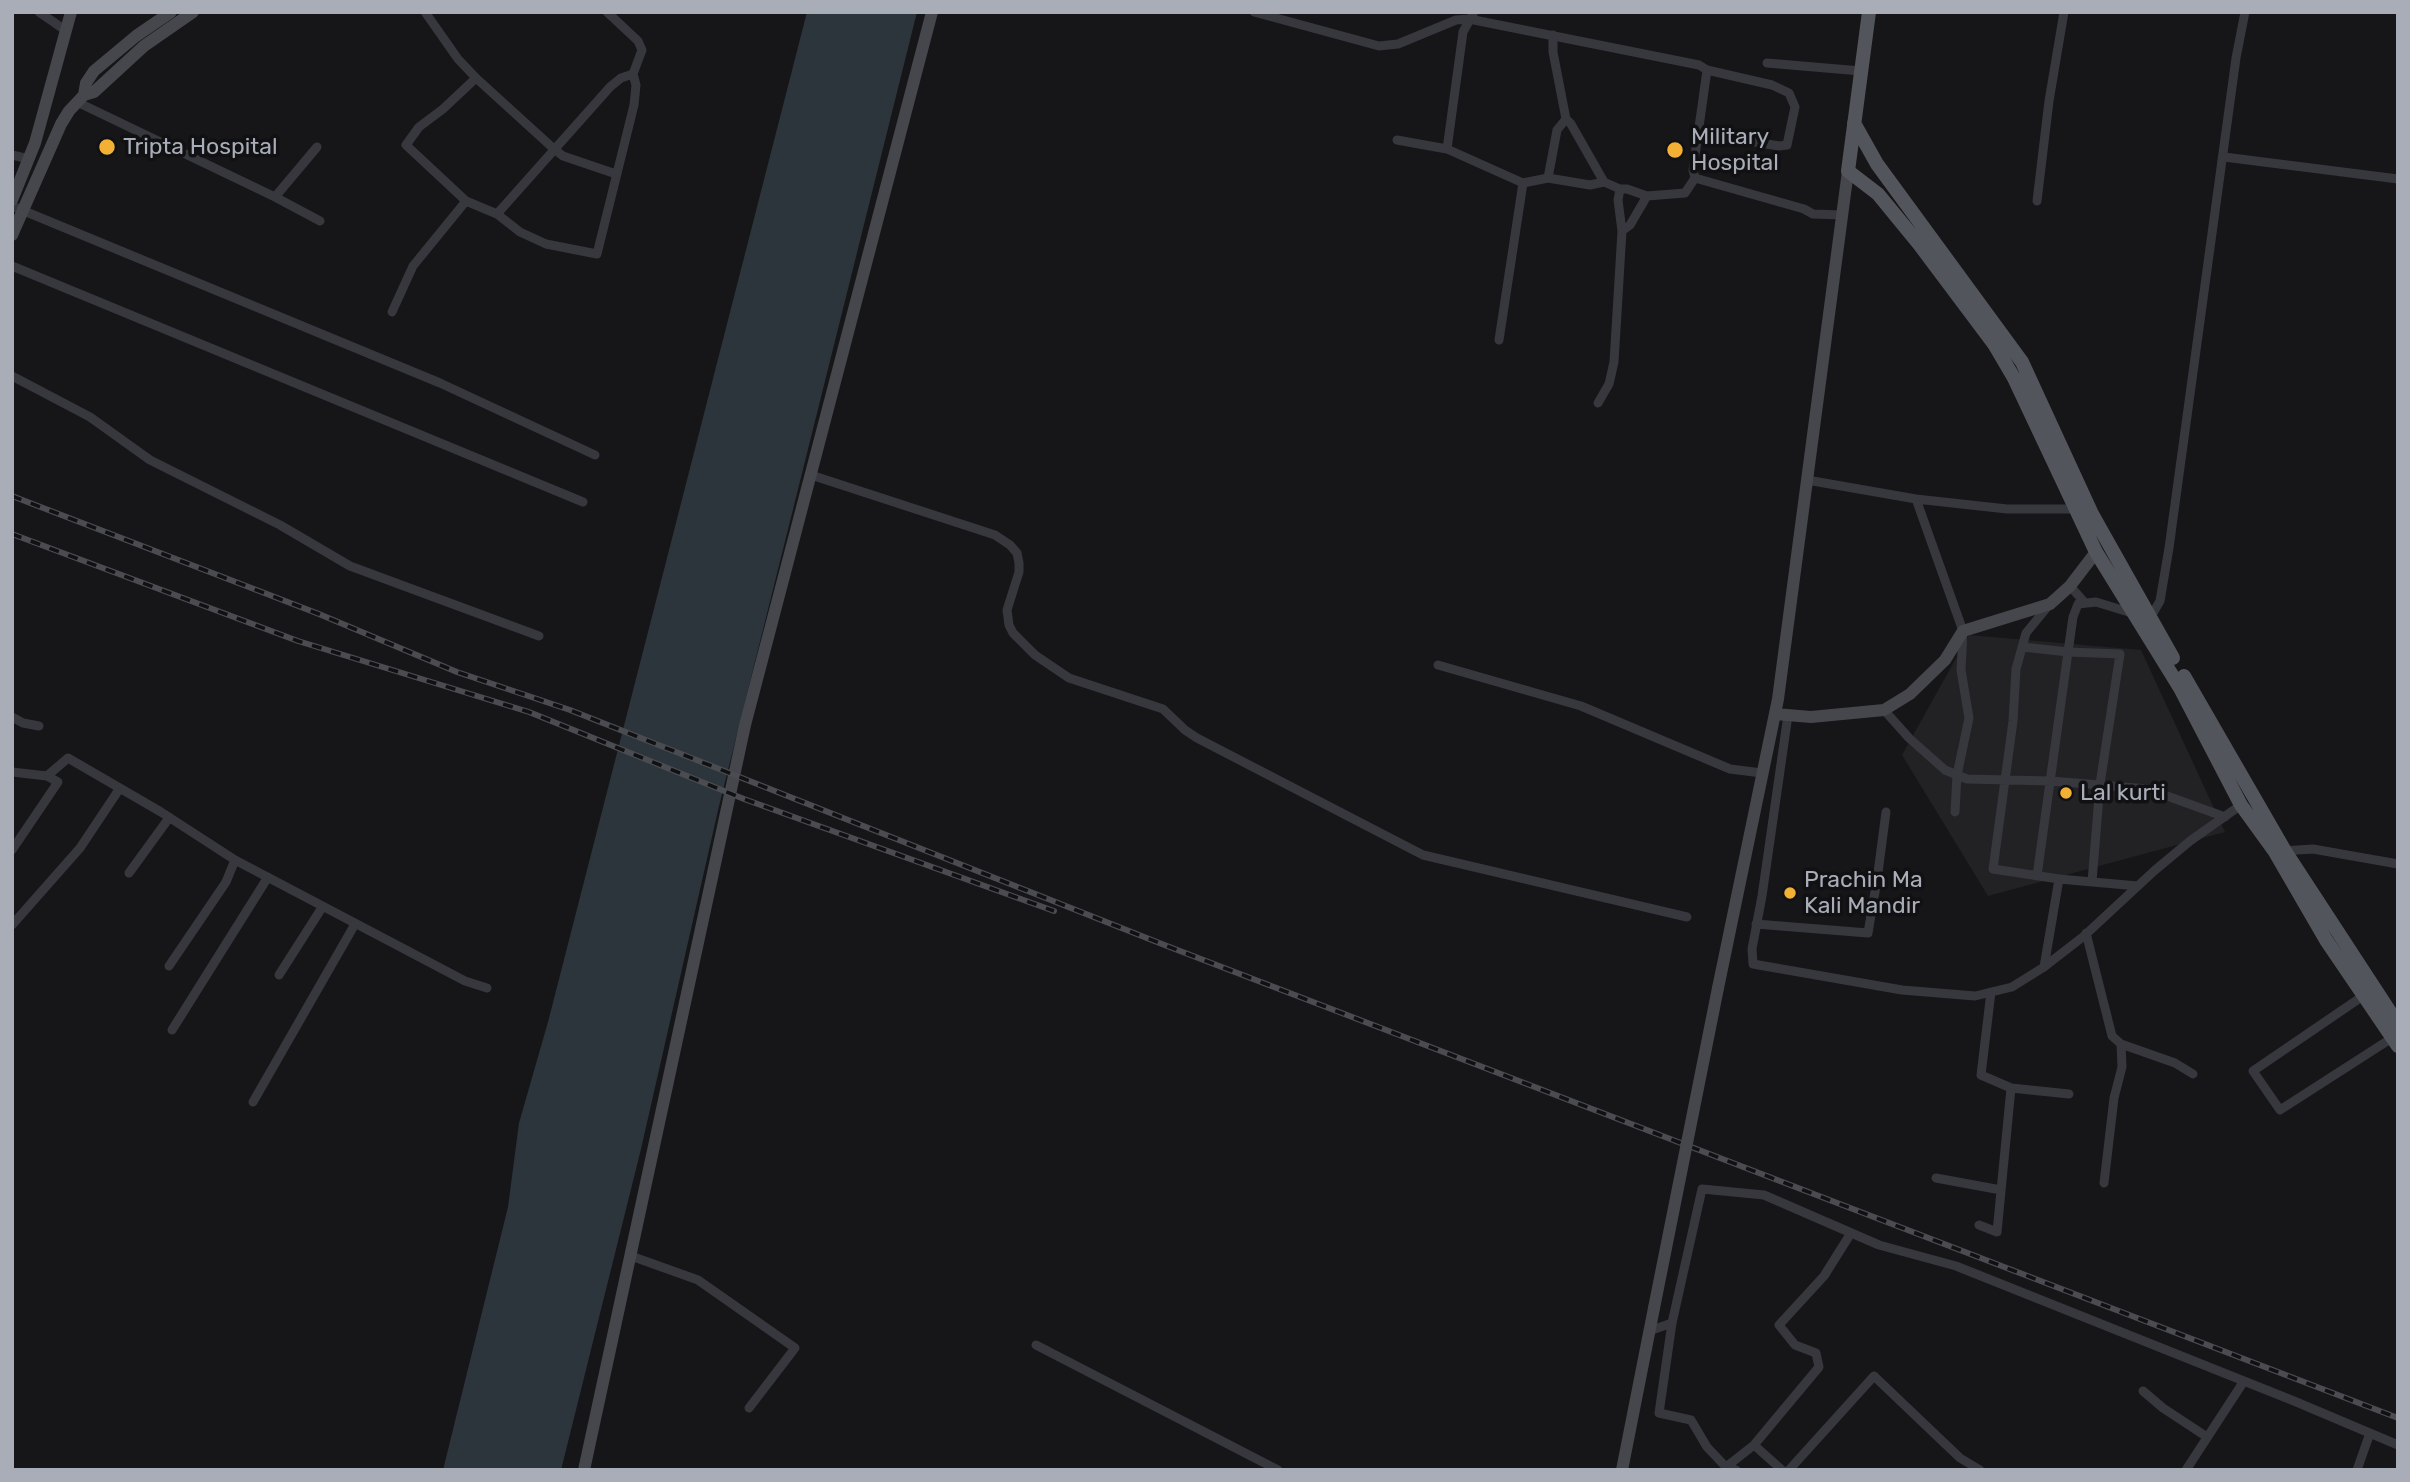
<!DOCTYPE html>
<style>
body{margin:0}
#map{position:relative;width:2410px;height:1482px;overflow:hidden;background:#161618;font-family:Rubik,sans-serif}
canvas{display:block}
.frame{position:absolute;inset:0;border:14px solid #a8adb8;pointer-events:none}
</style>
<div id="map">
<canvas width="2410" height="1482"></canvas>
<div class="frame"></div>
</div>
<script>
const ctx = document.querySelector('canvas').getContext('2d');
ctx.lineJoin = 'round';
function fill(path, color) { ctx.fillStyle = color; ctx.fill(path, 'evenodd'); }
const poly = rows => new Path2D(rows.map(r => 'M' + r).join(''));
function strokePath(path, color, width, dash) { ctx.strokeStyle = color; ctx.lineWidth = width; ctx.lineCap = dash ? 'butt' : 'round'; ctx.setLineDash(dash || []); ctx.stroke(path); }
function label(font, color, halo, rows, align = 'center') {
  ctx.font = font + ' Rubik,sans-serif'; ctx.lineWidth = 7; ctx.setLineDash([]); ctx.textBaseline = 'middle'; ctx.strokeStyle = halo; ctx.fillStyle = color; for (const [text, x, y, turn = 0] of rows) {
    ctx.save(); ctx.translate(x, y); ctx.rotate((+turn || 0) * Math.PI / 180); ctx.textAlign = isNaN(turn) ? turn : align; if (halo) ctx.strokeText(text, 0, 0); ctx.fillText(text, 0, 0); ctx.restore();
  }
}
fill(poly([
 [1969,635,2141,650,2225,832,1988,896,1902,755]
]), '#222225');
fill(poly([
 [807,12,917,12,719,806,641,1149,561,1470,443,1470,508,1207,519,1123,548,1022]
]), '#2c353c');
strokePath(poly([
 [39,12,65,30],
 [425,12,458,59,476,78,554,149,563,156,616,174],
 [1254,12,1379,46,1398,44,1456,20,1469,19,1699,65,1707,70,1772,85,1789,93,1795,107,1787,145,1779,146,1700,133],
 [1553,35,1553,52,1566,119,1571,124,1604,182,1620,189,1627,189,1647,196,1685,193,1695,178,1693,170,1707,70],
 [1767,63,1861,71],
 [476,78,443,109,419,127,406,145,466,201,497,214,520,232,546,244,597,254,634,105,636,85,633,74,642,50,638,41,607,12],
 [77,102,275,197,320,221],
 [1397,140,1447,149,1523,183,1548,178,1590,185,1604,182],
 [1447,149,1463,32,1474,12],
 [12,155,29,159],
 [2224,157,2398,179],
 [1548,178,1557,130,1566,119],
 [1695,178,1804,209,1813,214,1843,215],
 [275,197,317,147],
 [2037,201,2049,101,2064,12],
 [12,206,440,383,595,455],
 [497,214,610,87,621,78,633,74],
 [1622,231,1630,225,1647,196],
 [12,266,583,502],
 [392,312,413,266,466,201],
 [1499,340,1523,183],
 [12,376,90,417,150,460,280,525,350,566,539,636],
 [1598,403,1609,384,1614,362,1622,231,1618,200,1620,189],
 [811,475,995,535,1010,545,1017,553,1019,563,1019,572,1007,610,1009,625,1013,633,1035,655,1069,678,1163,709,1185,730,1197,738,1423,855,1687,917],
 [1807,480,1916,499,2007,509,2074,509],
 [1916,499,1963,631,1961,670,1969,718,1957,775,1955,812],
 [2070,586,2085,603],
 [2049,605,2026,633,2016,669,2013,721,1993,869,2059,879],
 [2146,614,2153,613,2160,601,2169,548,2236,58,2245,12],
 [2023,647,2068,652,2037,876],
 [1438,665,1581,706,1730,769,1762,773],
 [1884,710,1909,738,1945,770,1967,779,2051,781,2148,789,2225,817],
 [1788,715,1762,896,1752,949,1753,964,1902,990,1975,996,2012,987,2044,967,2084,936,2154,871,2190,841,2241,805],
 [12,717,23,723,39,726],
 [12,772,47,776,68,758,161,812,235,860,465,981,487,988],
 [12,850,58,782,47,776],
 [2282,851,2313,849,2398,864],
 [129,873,169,818],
 [2092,882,2100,784,2120,654,2068,652,2073,617,2078,604,2096,602,2132,613],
 [1756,924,1868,933,1877,880,1886,812],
 [12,925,80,848,120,788],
 [2086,933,2112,1036,2121,1044,2175,1063,2193,1074],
 [169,966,226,882,235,860],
 [2044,967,2059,879,2138,886],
 [279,975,323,906],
 [2363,996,2253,1071,2280,1110,2392,1038],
 [172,1030,268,877],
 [2011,1088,2069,1094],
 [253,1102,355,924],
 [1936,1178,2001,1190],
 [2104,1183,2114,1098,2122,1067,2121,1044],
 [1979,1225,1997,1232,2011,1088,1981,1075,1991,992],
 [631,1256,698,1280,795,1348,749,1408],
 [1672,1323,1659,1413,1691,1420,1707,1447,1726,1467],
 [1649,1331,1672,1323,1702,1189,1764,1195,1879,1245,1956,1266,2294,1401,2398,1445],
 [1036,1345,1278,1470],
 [2143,1391,2163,1408,2207,1437],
 [1754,1445,1782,1470],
 [1736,1470,1726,1467,1754,1445,1819,1367,1816,1353,1795,1345,1779,1325,1824,1276,1851,1233],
 [1789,1470,1874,1376,1960,1458,1980,1470],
 [2186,1470,2244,1381],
 [2357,1470,2370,1433]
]), '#37383d', 9);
strokePath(poly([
 [84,95,86,83,94,71,136,36,171,12],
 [12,200,35,143,71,12],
 [12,235,61,124,69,111,84,95,94,92,144,46,193,12],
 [1775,714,1811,717,1884,710,1910,694,1945,660,1963,631,2050,604,2070,586,2096,552],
 [1718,988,1778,699,1848,171],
 [584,1470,745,725,932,12],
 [1622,1470,1654,1308]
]), '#45474d', 12);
strokePath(poly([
 [1869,12,1848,171,1878,194,1919,244,1994,344,2014,378,2096,552,2180,688,2241,805,2275,852,2326,940,2398,1046],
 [1854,123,1877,164,2022,362,2092,514,2173,658],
 [2184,676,2285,851,2398,1024]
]), '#53555c', 14);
const rail = poly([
 [12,496,319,614,457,672,570,710,1167,946,2398,1418],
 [12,534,298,641,529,712,744,799,1054,911]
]);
strokePath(rail, '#4a4c52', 6);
strokePath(rail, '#111113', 3.5, [10]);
strokePath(poly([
 [1654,1308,1718,988]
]), '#45474d', 12);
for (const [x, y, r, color] of [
 [107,147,9,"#f2b134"],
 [1675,150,9,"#f2b134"],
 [2066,793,7,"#f2b134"],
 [1790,893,7,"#f2b134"]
]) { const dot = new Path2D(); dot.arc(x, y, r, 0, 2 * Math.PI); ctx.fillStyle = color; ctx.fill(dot); strokePath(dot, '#111113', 2.5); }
label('23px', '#a8adb8', '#111113', [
 ["Military",1691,137],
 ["Hospital",1691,163],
 ["Tripta Hospital",123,147],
 ["Lal kurti",2080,793],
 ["Prachin Ma",1804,880],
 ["Kali Mandir",1804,906]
], 'left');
</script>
